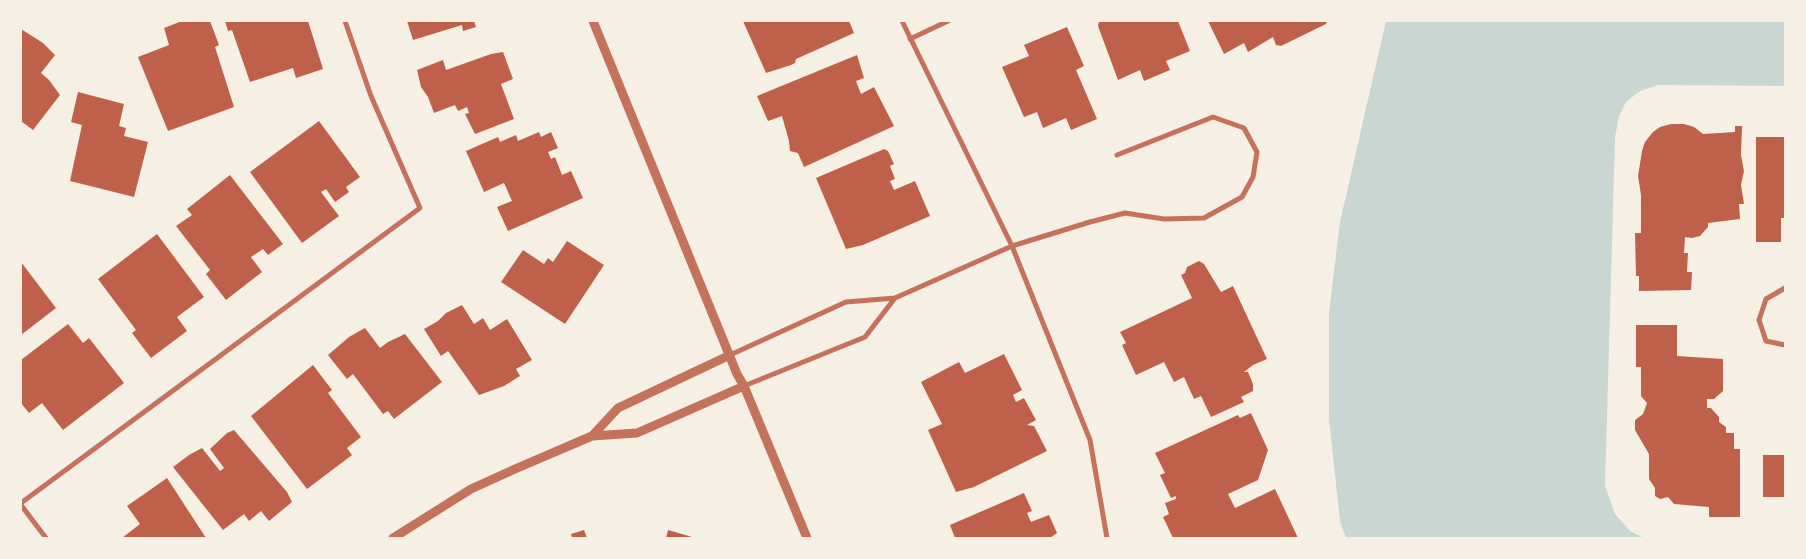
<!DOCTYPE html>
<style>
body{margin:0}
#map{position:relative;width:1806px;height:559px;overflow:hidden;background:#f6efe4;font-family:"Public Sans",sans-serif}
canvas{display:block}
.frame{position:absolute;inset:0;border:22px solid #f6efe4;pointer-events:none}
</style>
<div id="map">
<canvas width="1806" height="559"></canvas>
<div class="frame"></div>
</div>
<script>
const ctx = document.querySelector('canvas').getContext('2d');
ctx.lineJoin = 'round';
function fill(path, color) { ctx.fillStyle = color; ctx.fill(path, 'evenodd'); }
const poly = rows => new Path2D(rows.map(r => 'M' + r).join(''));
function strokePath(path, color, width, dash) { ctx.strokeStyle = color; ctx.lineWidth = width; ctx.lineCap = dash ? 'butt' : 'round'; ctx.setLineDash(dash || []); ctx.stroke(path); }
fill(poly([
 [1386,21,1785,21,1785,86,1658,85,1640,91,1626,102,1619,116,1615,137,1605,486,1615,514,1630,531,1644,538,1346,538,1340,521,1329,419,1329,313,1340,222]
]), '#c9d6d2');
fill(poly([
 [182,21,210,21,219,45,215,47,234,107,168,131,138,57,169,45,164,28],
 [225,21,308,21,323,69,296,78,293,68,250,82,232,30,228,31],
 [407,21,474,21,476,27,463,31,462,25,413,40],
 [743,21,849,21,854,33,796,59,795,63,791,65,766,73],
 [1099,21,1178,21,1190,51,1166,61,1170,70,1144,81,1140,70,1118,80,1098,26],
 [1208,21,1327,21,1326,24,1281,46,1276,45,1273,37,1248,52,1244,43,1224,54],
 [1067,27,1084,66,1076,70,1097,119,1071,130,1066,118,1043,128,1037,112,1024,117,1002,67,1029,56,1024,45],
 [21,29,43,43,55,55,41,73,49,80,60,95,33,130,21,121],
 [503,52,513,79,501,84,514,119,475,134,465,114,469,113,467,107,458,111,455,105,434,113,428,97,421,87,417,70,443,60,446,70,491,54],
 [857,55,864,78,856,81,861,94,874,87,894,126,804,167,798,153,790,151,789,141,782,116,768,121,757,96],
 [78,92,124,104,119,126,126,128,124,136,148,142,134,197,70,181,82,125,71,122],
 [319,121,360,177,346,187,349,192,335,202,326,189,321,192,339,216,302,243,250,172],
 [1671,124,1684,124,1694,127,1703,134,1735,132,1735,126,1742,126,1741,155,1744,171,1741,185,1744,204,1739,204,1740,219,1708,223,1708,227,1700,236,1692,238,1685,237,1684,253,1688,253,1687,272,1692,272,1691,290,1639,291,1639,276,1636,276,1635,233,1641,233,1641,195,1638,176,1642,151,1645,142,1653,132,1660,127],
 [539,132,541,137,551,132,558,148,548,152,551,159,555,157,562,175,571,171,583,198,508,231,497,207,512,201,504,183,484,192,466,151,498,137,500,142,516,135,518,141],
 [1756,137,1785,137,1785,218,1781,218,1781,242,1756,242],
 [884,149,888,151,894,164,890,166,895,179,890,181,894,190,915,181,930,216,863,245,846,249,816,178],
 [230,175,283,244,268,255,263,249,251,257,262,272,226,300,206,274,210,270,176,226,192,215,187,209],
 [157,234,204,297,177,317,187,331,151,358,132,333,136,330,98,279],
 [567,241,604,265,565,324,501,282,523,250,544,264,548,258,553,262],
 [1199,261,1204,264,1221,292,1233,286,1267,359,1253,365,1244,372,1248,372,1253,384,1253,391,1241,397,1244,402,1211,417,1201,396,1194,399,1184,377,1174,382,1164,362,1136,375,1122,345,1126,343,1120,332,1192,298,1181,275,1185,273,1187,267],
 [21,262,56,308,21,335],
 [462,305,474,324,483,318,490,330,507,319,532,360,516,369,520,376,504,386,479,395,448,351,441,356,424,329,438,321,446,313],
 [68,324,83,343,89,338,124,383,63,430,42,403,29,413,21,403,21,360],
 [1636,325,1677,325,1677,356,1723,359,1723,391,1714,399,1707,399,1707,408,1711,408,1719,417,1719,422,1726,427,1726,433,1734,433,1734,449,1740,449,1740,517,1709,517,1709,507,1674,504,1668,497,1660,499,1655,496,1655,488,1649,479,1649,454,1635,430,1635,420,1643,414,1647,403,1641,396,1641,367,1636,367],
 [365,328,380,348,388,342,405,334,442,382,394,419,388,411,383,414,353,374,347,379,328,355,349,337],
 [1004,354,1022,390,1013,395,1016,402,1024,398,1036,420,1027,425,1034,426,1047,451,974,487,956,492,928,430,942,424,921,382,959,362,965,373],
 [313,365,332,390,328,393,361,437,347,448,352,455,307,489,251,416],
 [1251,413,1268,450,1258,480,1228,494,1235,508,1275,489,1298,538,1173,538,1163,517,1169,514,1165,503,1176,499,1176,496,1171,498,1160,475,1165,473,1155,453,1238,415,1240,418],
 [234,430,287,492,292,502,269,521,261,511,249,521,244,514,223,530,173,467,189,455,202,448,220,471,224,468,210,449,227,433],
 [1763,455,1785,455,1785,497,1763,497],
 [167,478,206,538,122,538,140,524,127,506],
 [1024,493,1032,511,1027,513,1031,522,1049,515,1057,533,1050,538,955,538,950,525],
 [584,530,587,538,572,538,571,534],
 [668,530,692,537,692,538,666,538]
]), '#bf614a');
strokePath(poly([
 [902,21,1012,246,1090,440,1107,538],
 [910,39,948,21],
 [1785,288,1766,299,1759,320,1766,341,1785,345],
 [730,355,846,302,895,298,1012,246,1090,222,1125,213,1164,219,1204,218,1242,197,1253,177,1257,152,1244,128,1213,117,1117,155],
 [744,386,865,337,895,298],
 [21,503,420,208,371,96,345,21],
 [21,505,46,538]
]), '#c5725c', 5);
strokePath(poly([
 [593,21,737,374,744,386,807,538],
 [592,436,618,408,730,355],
 [393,538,471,489,515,469,592,436,637,433,744,386]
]), '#c5725c', 9);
</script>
